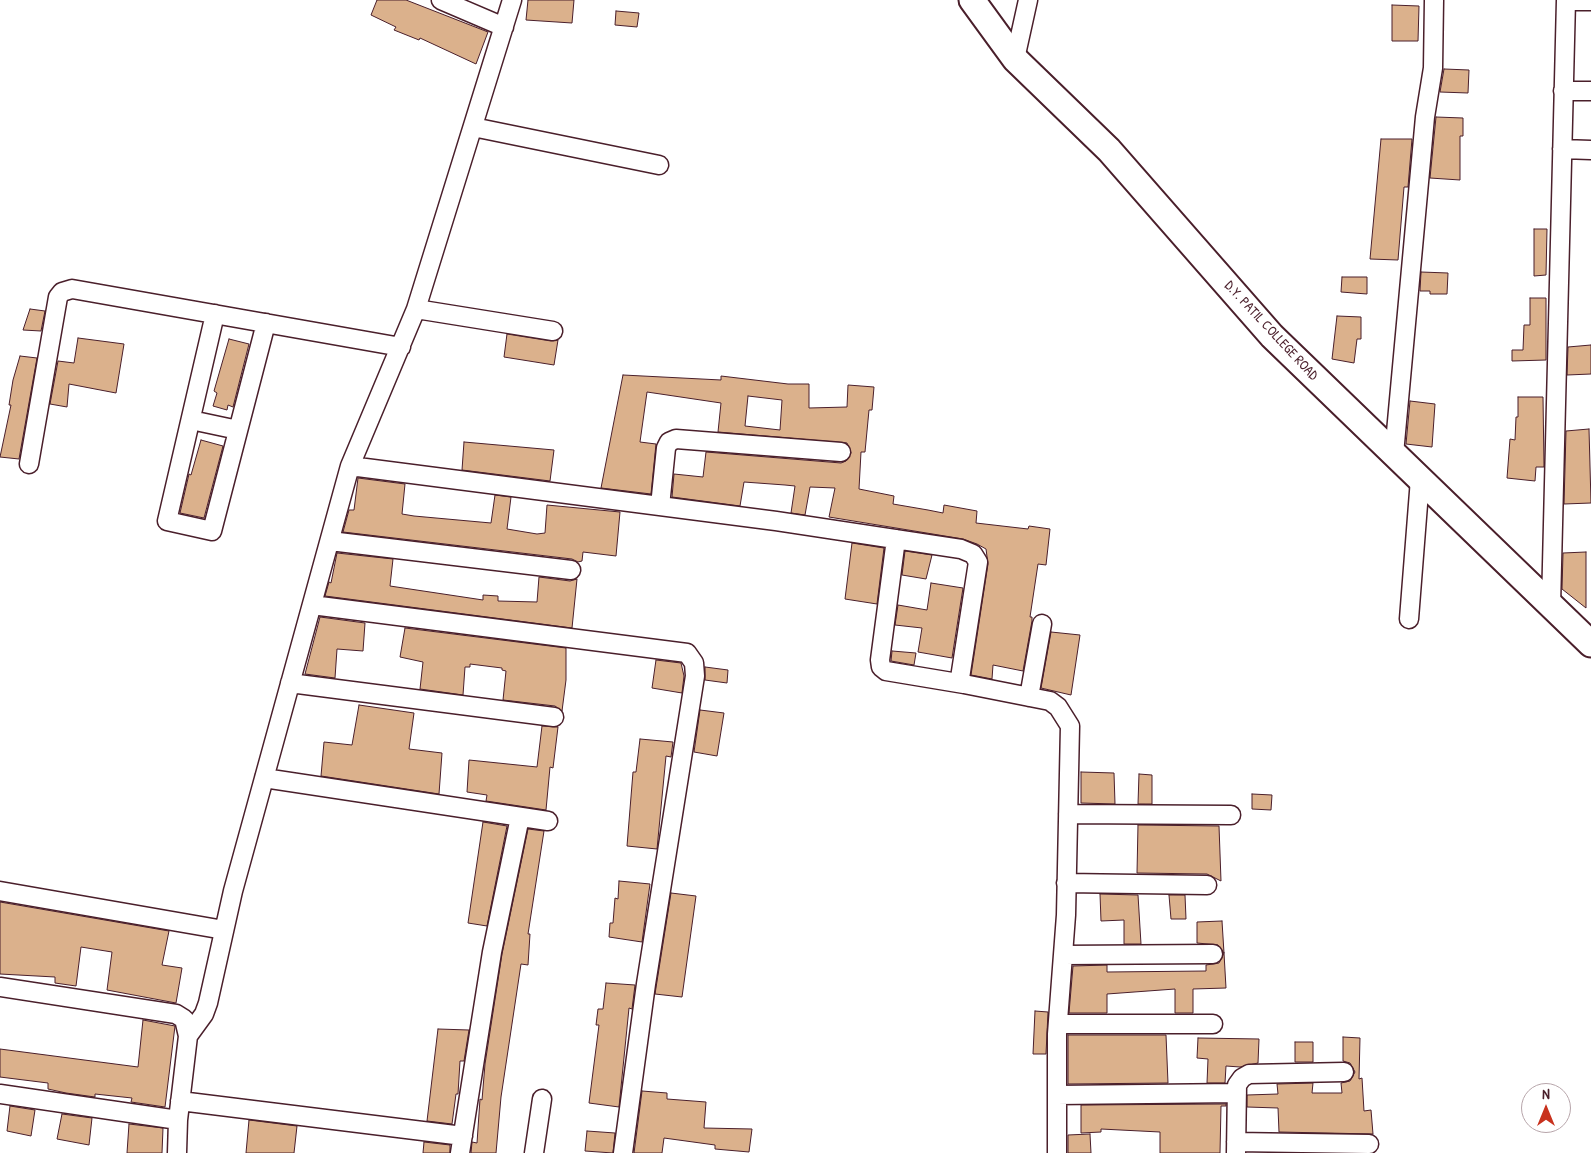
<!DOCTYPE html>
<style>
body{margin:0}
#map{position:relative;width:1591px;height:1153px;overflow:hidden;background:#fff;font-family:"Patrick Hand",sans-serif}
canvas{display:block}
.north{position:absolute;left:1521px;top:1083px;width:50px;height:50px;box-sizing:border-box;background:#fff;border:1px solid #b7a5aa;border-radius:50%;rotate:0deg;font-size:14px;font-weight:700;line-height:20px;text-align:center;color:#4a1f2b}
.north::after{content:'';display:block;margin:auto;width:18px;height:22px;background:#c8321e;clip-path:polygon(50% 0,100% 100%,50% 72%,0 100%)}
</style>
<div id="map">
<canvas width="1591" height="1153"></canvas>
<div class="north">N</div>
</div>
<script>
const ctx = document.querySelector('canvas').getContext('2d');
ctx.lineJoin = 'round';
function fill(path, color) { ctx.fillStyle = color; ctx.fill(path, 'evenodd'); }
const poly = rows => new Path2D(rows.map(r => 'M' + r).join(''));
function strokePath(path, color, width, dash) { ctx.strokeStyle = color; ctx.lineWidth = width; ctx.lineCap = dash ? 'butt' : 'round'; ctx.setLineDash(dash || []); ctx.stroke(path); }
function label(font, color, halo, rows, align = 'center') {
  ctx.font = font + ' "Patrick Hand",sans-serif'; ctx.lineWidth = 4; ctx.setLineDash([]); ctx.textBaseline = 'middle'; ctx.strokeStyle = halo; ctx.fillStyle = color; for (const [text, x, y, turn = 0] of rows) {
    ctx.save(); ctx.translate(x, y); ctx.rotate((+turn || 0) * Math.PI / 180); ctx.textAlign = isNaN(turn) ? turn : align; if (halo) ctx.strokeText(text, 0, 0); ctx.fillText(text, 0, 0); ctx.restore();
  }
}
const building = poly([
 [377,0,406,0,488,32,476,64,420,38,419,40,394,30,396,27,371,15,377,0],
 [528,0,574,0,572,23,526,20,528,0],
 [1392,5,1419,6,1418,41,1392,41,1392,5],
 [616,11,639,13,637,27,615,25,616,11],
 [1444,69,1469,70,1468,93,1440,92,1444,69],
 [1436,117,1463,118,1463,136,1460,136,1460,180,1430,178,1436,117],
 [1381,139,1412,139,1408,187,1404,187,1398,260,1370,259,1381,139],
 [1534,229,1547,229,1546,275,1534,276,1534,229],
 [1421,272,1448,273,1447,294,1430,294,1430,291,1420,291,1421,272],
 [1342,277,1367,277,1367,294,1341,292,1342,277],
 [1530,298,1546,298,1546,360,1512,361,1512,350,1523,350,1524,325,1530,325,1530,298],
 [30,309,45,311,41,331,23,330,30,309],
 [1337,316,1361,317,1361,339,1357,339,1354,363,1332,359,1337,316],
 [507,334,551,341,558,340,554,365,504,357,507,334],
 [78,338,124,344,116,393,69,384,67,407,50,404,58,361,74,363,78,338],
 [229,339,249,344,233,407,228,405,227,410,213,406,217,393,214,391,229,339],
 [1591,345,1591,374,1567,375,1568,347,1591,345],
 [20,356,37,358,19,459,0,457,11,405,9,405,13,380,20,356],
 [623,375,721,380,721,376,788,384,809,384,809,408,847,407,848,385,874,387,872,410,869,410,865,452,861,452,859,489,894,496,893,504,928,510,943,513,944,505,977,511,976,523,1028,529,1029,526,1050,529,1046,565,1038,564,1030,617,1032,617,1032,621,1023,671,993,665,992,679,971,675,988,564,986,549,977,544,963,539,829,517,835,488,810,487,805,515,791,513,795,486,785,485,744,482,740,506,672,497,674,474,703,477,706,452,841,463,846,461,851,453,847,443,718,432,721,403,647,392,640,442,656,444,651,494,601,488,623,375],
 [748,396,782,400,780,430,745,426,748,396],
 [1518,397,1543,397,1544,467,1536,467,1535,481,1507,478,1510,439,1515,440,1516,417,1518,417,1518,397],
 [1410,401,1435,404,1432,447,1406,444,1410,401],
 [1589,429,1591,503,1564,504,1566,431,1589,429],
 [201,440,223,446,204,518,180,513,189,474,191,475,201,440],
 [464,442,554,450,550,481,462,470,464,442],
 [358,478,405,484,402,514,414,516,491,523,495,495,511,497,507,529,537,534,545,533,547,505,620,512,616,556,583,552,582,561,578,562,572,559,343,532,349,510,354,510,358,478],
 [852,543,884,548,877,604,845,599,852,543],
 [905,551,932,555,926,579,902,575,905,551],
 [1586,552,1586,608,1562,589,1563,553,1586,552],
 [337,553,393,559,390,586,483,600,483,595,498,596,498,601,537,602,539,577,570,581,577,579,572,628,325,596,329,582,331,583,337,553],
 [931,583,963,588,952,658,918,652,922,628,895,625,898,605,927,610,931,583],
 [320,617,365,623,363,651,337,649,335,678,305,674,320,617],
 [405,628,566,648,566,680,562,711,555,706,503,700,506,671,502,670,502,668,470,664,470,667,465,667,463,695,420,689,423,662,400,657,405,628],
 [1051,632,1080,635,1071,695,1041,688,1051,632],
 [892,651,916,653,914,665,891,661,892,651],
 [656,660,681,663,684,676,682,693,652,688,656,660],
 [705,667,728,670,727,683,705,680,705,667],
 [359,705,414,713,409,749,442,753,439,794,321,776,324,742,352,745,359,705],
 [700,710,724,713,717,756,694,752,700,710],
 [542,726,558,727,553,768,550,767,546,810,486,801,487,795,467,792,469,760,537,767,542,726],
 [640,739,673,742,671,757,666,756,657,849,627,846,633,772,636,772,640,739],
 [1081,772,1114,773,1115,804,1081,803,1081,772],
 [1139,774,1152,775,1152,804,1138,804,1139,774],
 [1252,794,1272,795,1271,810,1252,809,1252,794],
 [483,822,507,826,487,926,468,923,483,822],
 [1138,825,1219,826,1221,881,1207,874,1137,873,1138,825],
 [528,829,544,831,528,934,530,934,528,965,521,964,501,1097,496,1153,471,1153,472,1142,477,1143,480,1099,482,1100,485,1064,502,954,528,829],
 [619,881,650,884,642,942,609,937,610,923,613,923,615,898,618,899,619,881],
 [671,893,696,896,682,997,655,994,671,893],
 [1100,894,1138,895,1141,944,1124,944,1124,920,1101,921,1100,894],
 [1169,895,1185,895,1186,919,1171,919,1169,895],
 [0,902,169,931,162,965,182,968,176,1003,107,990,112,952,81,947,76,986,55,983,55,977,0,974,0,902],
 [1222,921,1224,953,1218,945,1197,943,1197,922,1222,921],
 [1224,953,1226,988,1193,989,1193,1013,1175,1013,1175,989,1107,994,1107,1013,1069,1013,1073,966,1107,965,1107,972,1206,971,1206,965,1219,963,1224,953],
 [606,983,635,985,632,1009,629,1008,619,1107,589,1103,599,1025,596,1025,598,1009,603,1009,606,983],
 [1035,1011,1048,1012,1046,1054,1033,1054,1035,1011],
 [143,1020,175,1026,165,1107,131,1102,132,1098,95,1094,95,1097,66,1093,48,1089,48,1083,0,1077,0,1049,138,1067,143,1020],
 [438,1029,469,1030,464,1061,460,1061,458,1094,456,1094,452,1124,427,1121,438,1029],
 [1068,1035,1166,1035,1168,1083,1068,1084,1068,1035],
 [1343,1037,1360,1038,1359,1079,1362,1078,1364,1111,1371,1110,1373,1134,1279,1132,1278,1108,1247,1107,1247,1095,1278,1094,1277,1084,1313,1083,1312,1093,1342,1093,1341,1083,1350,1081,1355,1072,1350,1063,1343,1061,1343,1037],
 [1198,1038,1259,1039,1258,1063,1240,1067,1226,1066,1225,1083,1207,1083,1208,1059,1197,1058,1198,1038],
 [1295,1042,1313,1042,1313,1062,1295,1062,1295,1042],
 [642,1091,667,1093,667,1099,706,1102,704,1128,752,1129,749,1152,715,1149,715,1145,664,1138,662,1153,634,1153,642,1091],
 [1226,1104,1226,1106,1221,1106,1220,1153,1160,1153,1160,1132,1101,1129,1101,1132,1081,1133,1081,1105,1226,1104],
 [10,1106,35,1110,31,1136,7,1131,10,1106],
 [62,1114,92,1118,89,1145,57,1139,62,1114],
 [249,1120,297,1126,294,1153,246,1153,249,1120],
 [129,1124,163,1128,162,1153,127,1153,129,1124],
 [587,1131,615,1133,613,1153,585,1151,587,1131],
 [1090,1134,1091,1153,1068,1153,1068,1135,1090,1134],
 [424,1142,450,1145,450,1153,423,1153,424,1142]
]);
fill(building, '#dbb18c');
strokePath(building, '#4a1f2b', 1);
const street = poly([
 [441,0,504,27],
 [1566,1,1591,1],
 [1015,59,1028,0],
 [1563,91,1591,91],
 [473,127,659,165],
 [1562,149,1591,150],
 [416,309,553,331],
 [215,314,167,521,212,531,266,323],
 [191,420,238,430],
 [1394,454,1425,117,1433,68,1434,0],
 [29,464,58,297,62,292,72,289,401,347],
 [350,466,776,521,961,549,973,554,978,562,960,678,964,684,1050,701,1058,707,1070,726,1066,915,1057,1034,1057,1153],
 [660,506,666,448,669,442,676,439,841,452],
 [896,539,880,660,881,667,886,671,964,684],
 [330,541,571,570],
 [312,605,687,653,694,663,695,676,646,984,623,1153],
 [1551,605,1566,0],
 [1409,619,1420,479],
 [290,683,554,717],
 [1029,697,1042,624],
 [264,778,548,821],
 [1068,814,1231,815],
 [1066,883,1207,885],
 [0,891,224,930],
 [1063,955,1213,954],
 [0,987,176,1014,184,1019,188,1036],
 [1058,1024,1213,1024],
 [0,1094,178,1120],
 [1057,1095,1237,1093],
 [180,1101,463,1136],
 [1236,1142,1369,1144],
 [177,1153,178,1120,188,1036,204,1014,208,1003,233,891,350,466,416,309,512,0],
 [460,1153,492,952,520,817],
 [534,1153,542,1099],
 [1236,1153,1237,1085,1242,1078,1249,1074,1344,1072]
]);
const secondary = poly([
 [972,0,1015,59,1109,150,1272,336,1591,644]
]);
strokePath(street, '#4a1f2b', 21);
strokePath(secondary, '#4a1f2b', 29);
strokePath(street, '#fff', 18);
strokePath(secondary, '#fff', 25);
label('14px', '#4a1f2b', '#fff', [
 ["D.Y. PATIL COLLEGE ROAD",1271,331,47]
]);
</script>
